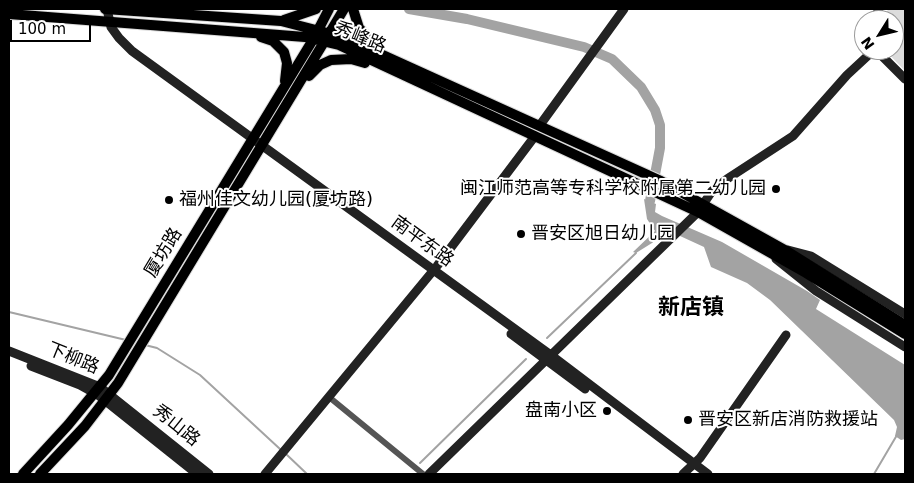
<!DOCTYPE html>
<meta charset="utf-8">
<style>
body{margin:0}
#map{position:relative;width:914px;height:483px;overflow:hidden;background:#fff;font-family:"DejaVu Sans",sans-serif}
canvas{display:block}
.frame{position:absolute;inset:0;border:10px solid #000;pointer-events:none}
.north{position:absolute;left:854px;top:10px;width:50px;height:50px;box-sizing:border-box;background:#fff;border:1px solid #999;border-radius:50%;rotate:234deg;font-size:14px;font-weight:700;line-height:20px;text-align:center;color:#000}
.north::after{content:'';display:block;margin:auto;width:18px;height:22px;background:#000;clip-path:polygon(50% 0,100% 100%,50% 72%,0 100%)}
.scale{position:absolute;left:10px;top:20px;width:81px;height:22px;box-sizing:border-box;border:2px solid #000;border-top:0;padding-left:6px;font-size:15px;line-height:18px;white-space:nowrap;color:#000;-webkit-text-stroke:4px #fff;paint-order:stroke}
</style>
<div id="map">
<canvas width="914" height="483"></canvas>
<div class="frame"></div>
<div class="north">N</div>
<div class="scale">100 m</div>
</div>
<script>
const ctx = document.querySelector('canvas').getContext('2d');
ctx.lineJoin = 'round';
function fill(path, color) { ctx.fillStyle = color; ctx.fill(path, 'evenodd'); }
const poly = rows => new Path2D(rows.map(r => 'M' + r).join(''));
function strokePath(path, color, width, dash) { ctx.strokeStyle = color; ctx.lineWidth = width; ctx.lineCap = dash ? 'butt' : 'round'; ctx.setLineDash(dash || []); ctx.stroke(path); }
function label(font, color, halo, rows, align = 'center') {
  ctx.font = font + ' "DejaVu Sans","Noto Sans SC",sans-serif'; ctx.lineWidth = 4; ctx.setLineDash([]); ctx.textBaseline = 'middle'; ctx.strokeStyle = halo; ctx.fillStyle = color; for (const [text, x, y, turn = 0] of rows) {
    ctx.save(); ctx.translate(x, y); ctx.rotate((+turn || 0) * Math.PI / 180); ctx.textAlign = isNaN(turn) ? turn : align; if (halo) ctx.strokeText(text, 0, 0); ctx.fillText(text, 0, 0); ctx.restore();
  }
}
fill(poly([
 [888,9,905,9,905,71,885,50,894,50,894,20,884,20]
]), '#dcdcdc');
fill(poly([
 [644,199,656,204,655,212,662,216,722,242,807,291,820,300,816,309,905,365,905,439,901,440,895,436,897,427,894,420,770,300,747,283,711,267,704,247,667,230,652,243,636,253,633,252,655,231,647,219]
]), '#a3a3a3');
strokePath(poly([
 [9,312,126,340],
 [547,338,636,253],
 [145,345,157,348,200,375,280,449],
 [286,454,307,474],
 [420,463,526,359],
 [874,474,897,435]
]), '#a3a3a3', 2);
strokePath(poly([
 [409,9,467,19,584,47,612,59,641,87,655,110,660,125,660,148,650,201]
]), '#a3a3a3', 10);
const primary = poly([
 [105,9,281,21,343,37,661,181,785,250,905,325],
 [353,9,359,28,379,48],
 [9,14,305,37,339,45,698,212,806,273,905,334],
 [284,20,316,9],
 [261,37,273,41,284,52,287,63,285,81],
 [309,76,320,65,331,60,351,59,365,63],
 [23,474,68,425,109,375,314,38,329,9],
 [40,474,85,426,118,383,344,9]
]);
strokePath(primary, '#dbdbdb', 12);
strokePath(poly([
 [329,397,423,474]
]), '#555', 6);
strokePath(poly([
 [107,9,111,27,119,38,132,51,552,356,708,474],
 [874,20,879,9],
 [876,50,905,79],
 [540,125,624,9],
 [704,203,712,191,727,179,793,136,847,75,874,50],
 [788,250,811,256,905,314],
 [776,259,816,291,905,347],
 [511,334,585,389],
 [9,351,100,387,209,474],
 [31,366,80,385,98,395,197,474],
 [265,474,437,266,535,136],
 [429,474,698,212],
 [683,474,700,458,786,335]
]), '#222', 9);
strokePath(primary, '#000', 10);
for (const [x, y, r, color] of [
 [776,189,5,"#000"],
 [169,200,5,"#000"],
 [521,234,5,"#000"],
 [607,411,5,"#000"],
 [688,420,5,"#000"]
]) { const dot = new Path2D(); dot.arc(x, y, r, 0, 2 * Math.PI); ctx.fillStyle = color; ctx.fill(dot); strokePath(dot, '#fff', 2); }
label('18px', '#000', '#fff', [
 ["秀峰路",360,38,22],
 ["南平东路",422,242,36],
 ["厦坊路",164,253,-59],
 ["下柳路",73,359,22],
 ["秀山路",176,426,39]
]);
label('18px', '#000', '#fff', [
 ["闽江师范高等专科学校附属第二幼儿园",766,189,"right"],
 ["福州佳文幼儿园(厦坊路)",179,200],
 ["晋安区旭日幼儿园",531,234],
 ["盘南小区",597,411,"right"],
 ["晋安区新店消防救援站",698,420]
], 'left');
label('bold 22px', '#000', '#fff', [
 ["新店镇",691,308]
]);
</script>
